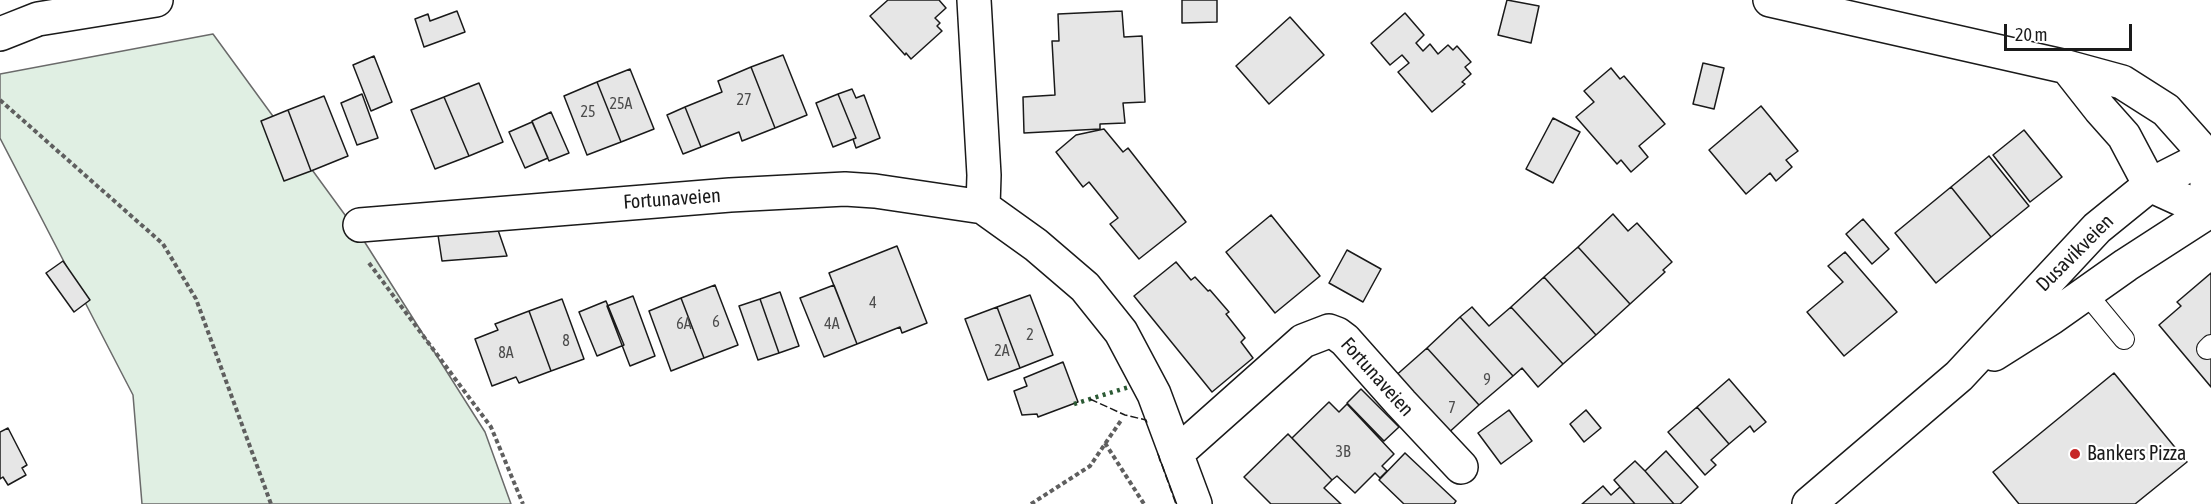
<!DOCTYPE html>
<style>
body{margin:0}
#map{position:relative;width:2211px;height:504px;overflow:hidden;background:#fff;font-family:"Asap Condensed",sans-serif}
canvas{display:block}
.scale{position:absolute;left:2004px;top:24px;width:128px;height:27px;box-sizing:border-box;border:3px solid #1a1a1a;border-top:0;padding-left:8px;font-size:18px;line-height:21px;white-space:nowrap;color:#1a1a1a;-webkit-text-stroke:4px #fff;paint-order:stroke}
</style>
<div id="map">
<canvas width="2211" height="504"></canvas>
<div class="scale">20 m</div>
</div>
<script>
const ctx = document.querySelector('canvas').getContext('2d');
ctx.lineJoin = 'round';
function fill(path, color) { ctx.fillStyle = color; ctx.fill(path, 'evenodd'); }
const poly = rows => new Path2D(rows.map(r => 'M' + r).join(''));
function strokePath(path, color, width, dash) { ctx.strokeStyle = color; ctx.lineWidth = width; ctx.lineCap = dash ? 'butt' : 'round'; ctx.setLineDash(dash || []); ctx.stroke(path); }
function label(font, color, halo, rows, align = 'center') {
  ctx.font = font + ' "Asap Condensed",sans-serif'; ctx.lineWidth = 4.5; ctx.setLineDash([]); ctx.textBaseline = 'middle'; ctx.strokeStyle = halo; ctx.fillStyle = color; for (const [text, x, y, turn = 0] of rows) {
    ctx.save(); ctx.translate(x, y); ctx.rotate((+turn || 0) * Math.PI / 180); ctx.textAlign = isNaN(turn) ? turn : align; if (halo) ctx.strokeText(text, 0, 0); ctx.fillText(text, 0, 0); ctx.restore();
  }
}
const green = poly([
 [213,34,364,241,485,432,511,504,142,504,133,395,0,138,0,74,213,34]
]);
fill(green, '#e0efe3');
strokePath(green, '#6a6a6a', 1.5);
const building = poly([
 [888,0,939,0,946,8,935,18,940,23,937,26,942,31,911,59,906,53,905,55,870,16,888,0],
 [1182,0,1217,0,1217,22,1182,23,1182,0],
 [1507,0,1539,6,1531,43,1498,35,1507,0],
 [457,11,465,32,424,47,415,19,428,14,430,21,457,11],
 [1122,11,1124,37,1142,36,1145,102,1123,103,1125,123,1100,124,1100,129,1024,133,1023,97,1055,95,1052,41,1059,41,1058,14,1122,11],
 [1405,13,1424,35,1416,43,1423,51,1430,44,1438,54,1448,45,1453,50,1457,46,1471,62,1465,67,1471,74,1462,82,1465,84,1432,112,1398,72,1409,63,1402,55,1390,65,1371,43,1405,13],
 [1290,17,1324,55,1269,104,1236,66,1290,17],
 [783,55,807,115,775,128,751,67,783,55],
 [374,56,392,102,371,111,353,65,374,56],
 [1703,63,1724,68,1714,109,1693,104,1703,63],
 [751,67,775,128,742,141,739,132,701,147,685,107,722,92,718,81,751,67],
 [1611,68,1620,79,1624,76,1665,124,1639,146,1648,157,1631,172,1621,160,1617,164,1576,117,1594,102,1584,91,1611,68],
 [630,69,654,129,621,142,597,82,630,69],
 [597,82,621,142,587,155,564,96,597,82],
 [479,83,503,142,469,156,444,97,479,83],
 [852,89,856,98,864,95,880,138,856,148,853,139,856,138,838,94,852,89],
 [362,94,378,138,357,145,341,103,362,94],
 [838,94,856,138,833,147,816,103,838,94],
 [324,96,348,156,311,171,288,110,324,96],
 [444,97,469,156,435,169,411,110,444,97],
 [1761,106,1798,151,1786,160,1792,167,1776,181,1770,173,1746,194,1709,150,1761,106],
 [685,107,701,147,683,154,667,115,685,107],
 [288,110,311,171,284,181,261,121,288,110],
 [551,112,569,153,549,161,532,121,551,112],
 [1553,118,1580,132,1553,183,1526,169,1553,118],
 [532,122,548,158,525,168,509,132,532,122],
 [1104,129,1123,152,1128,148,1186,222,1139,259,1110,224,1118,218,1089,182,1083,187,1056,152,1076,135,1104,129],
 [2024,130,2062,177,2030,202,1993,155,2024,130],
 [1989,156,2029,206,1991,237,1951,187,1989,156],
 [1951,187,1991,237,1936,283,1895,233,1951,187],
 [1613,214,1628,231,1637,223,1672,262,1663,270,1665,272,1630,304,1578,247,1613,214],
 [1271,215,1320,276,1275,313,1226,252,1271,215],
 [1863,219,1889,249,1872,264,1846,234,1863,219],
 [498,230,507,256,442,261,438,235,498,230],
 [897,246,927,323,902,333,900,327,857,344,829,273,897,246],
 [1578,247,1630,304,1596,335,1544,277,1578,247],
 [1347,250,1381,269,1363,302,1329,283,1347,250],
 [1845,252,1897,312,1844,356,1807,312,1843,282,1828,266,1845,252],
 [63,261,90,300,74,312,46,273,63,261],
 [1176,262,1191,280,1195,277,1208,291,1210,290,1229,312,1226,314,1245,338,1241,342,1253,358,1212,392,1134,296,1176,262],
 [2211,273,2211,387,2159,325,2181,306,2177,302,2211,273],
 [1544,277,1596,335,1563,364,1511,307,1544,277],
 [715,285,738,345,704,358,681,298,715,285],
 [834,285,857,344,824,357,800,298,834,285],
 [780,292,799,346,779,353,760,299,780,292],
 [1030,295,1053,355,1020,368,997,307,1030,295],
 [633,296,655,356,630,366,607,306,633,296],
 [681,298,704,358,671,371,649,311,681,298],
 [562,299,584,359,551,371,529,311,562,299],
 [760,299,779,353,758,360,739,306,760,299],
 [606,301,624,345,597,356,579,312,606,301],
 [997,307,1020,368,988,380,965,319,997,307],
 [1472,307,1489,326,1511,307,1563,364,1538,387,1522,368,1513,376,1460,317,1472,307],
 [529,311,551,371,519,383,516,377,492,386,475,339,498,330,495,324,529,311],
 [1460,317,1513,376,1479,405,1427,348,1460,317],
 [1427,348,1479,405,1445,436,1393,378,1427,348],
 [1063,362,1078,402,1038,417,1037,414,1022,415,1014,391,1027,386,1024,378,1063,362],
 [2114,373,2187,462,2135,504,2019,504,1993,472,2114,373],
 [1729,379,1766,422,1754,432,1750,426,1729,444,1697,407,1729,379],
 [1361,389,1399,427,1384,441,1347,403,1361,389],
 [1329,402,1339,412,1347,404,1394,454,1382,466,1387,471,1380,478,1375,473,1355,493,1337,476,1332,480,1292,438,1329,402],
 [1697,407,1729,444,1711,460,1716,465,1705,475,1668,432,1697,407],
 [1509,410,1532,441,1501,464,1478,433,1509,410],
 [1586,410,1601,428,1584,442,1570,424,1586,410],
 [8,428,27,465,22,468,26,475,8,485,3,477,0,479,0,432,8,428],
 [1288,434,1332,480,1324,488,1341,504,1271,504,1244,477,1288,434],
 [1666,451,1698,487,1680,504,1674,504,1645,471,1666,451],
 [1405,453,1456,501,1454,504,1404,504,1379,480,1405,453],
 [1635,461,1645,471,1674,504,1635,504,1614,480,1635,461],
 [1603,486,1611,495,1620,487,1635,504,1582,504,1603,486]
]);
fill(building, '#e6e6e6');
strokePath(building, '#1a1a1a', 1.5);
const service = poly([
 [2086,293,2124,339],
 [2207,349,2211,345]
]);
const minor = poly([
 [974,0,984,175,983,207,1036,245,1085,287,1121,332,1154,394,1195,504],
 [1770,0,2067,67,2122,82,2166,110,2207,156,2207,211,2150,185,2124,136,2100,109,2067,67],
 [0,34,38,19,156,0],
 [360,225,730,195,845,189,875,191,983,207],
 [1176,454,1303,341,1329,331,1337,334,1345,340,1401,403,1461,467]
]);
const secondary = poly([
 [1994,354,2051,318,2126,265,2211,210],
 [1809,504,1959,376,2097,228,2150,185,2211,154]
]);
strokePath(service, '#1a1a1a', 22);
strokePath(minor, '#1a1a1a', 36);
strokePath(secondary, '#1a1a1a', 36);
strokePath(poly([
 [0,100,163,244,196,299,271,504],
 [369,263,491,427,523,504],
 [1105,443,1144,504],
 [1031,504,1090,466,1122,419]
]), '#5f5f5f', 4, [4.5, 3]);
strokePath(service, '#fff', 20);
strokePath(minor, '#fff', 33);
strokePath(secondary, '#fff', 33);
strokePath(poly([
 [1074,404,1129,387]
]), '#2b5a34', 4.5, [3, 4.5]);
strokePath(poly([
 [1090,399,1125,415,1146,420,1147,423],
 [1158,454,1176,504]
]), '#1a1a1a', 1.5, [8, 3]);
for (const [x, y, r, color] of [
 [2075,454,6,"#c62828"]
]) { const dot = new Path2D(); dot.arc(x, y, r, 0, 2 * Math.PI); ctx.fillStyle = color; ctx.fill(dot); strokePath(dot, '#fff', 2); }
label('16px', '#4d4d4d', null, [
 ["27",744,100],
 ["25A",621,104],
 ["25",588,112],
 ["4",873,303],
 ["6",716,322],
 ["6A",684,324],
 ["4A",832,324],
 ["2",1030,335],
 ["8",566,341],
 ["2A",1002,351],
 ["8A",506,353],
 ["9",1487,380],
 ["7",1452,408],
 ["3B",1343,452]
]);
label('20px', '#1a1a1a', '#fff', [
 ["Fortunaveien",672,199,-4],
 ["Dusavikveien",2075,253,-45],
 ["Fortunaveien",1377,377,48]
]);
label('20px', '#1a1a1a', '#fff', [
 ["Bankers Pizza",2087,454]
], 'left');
</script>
